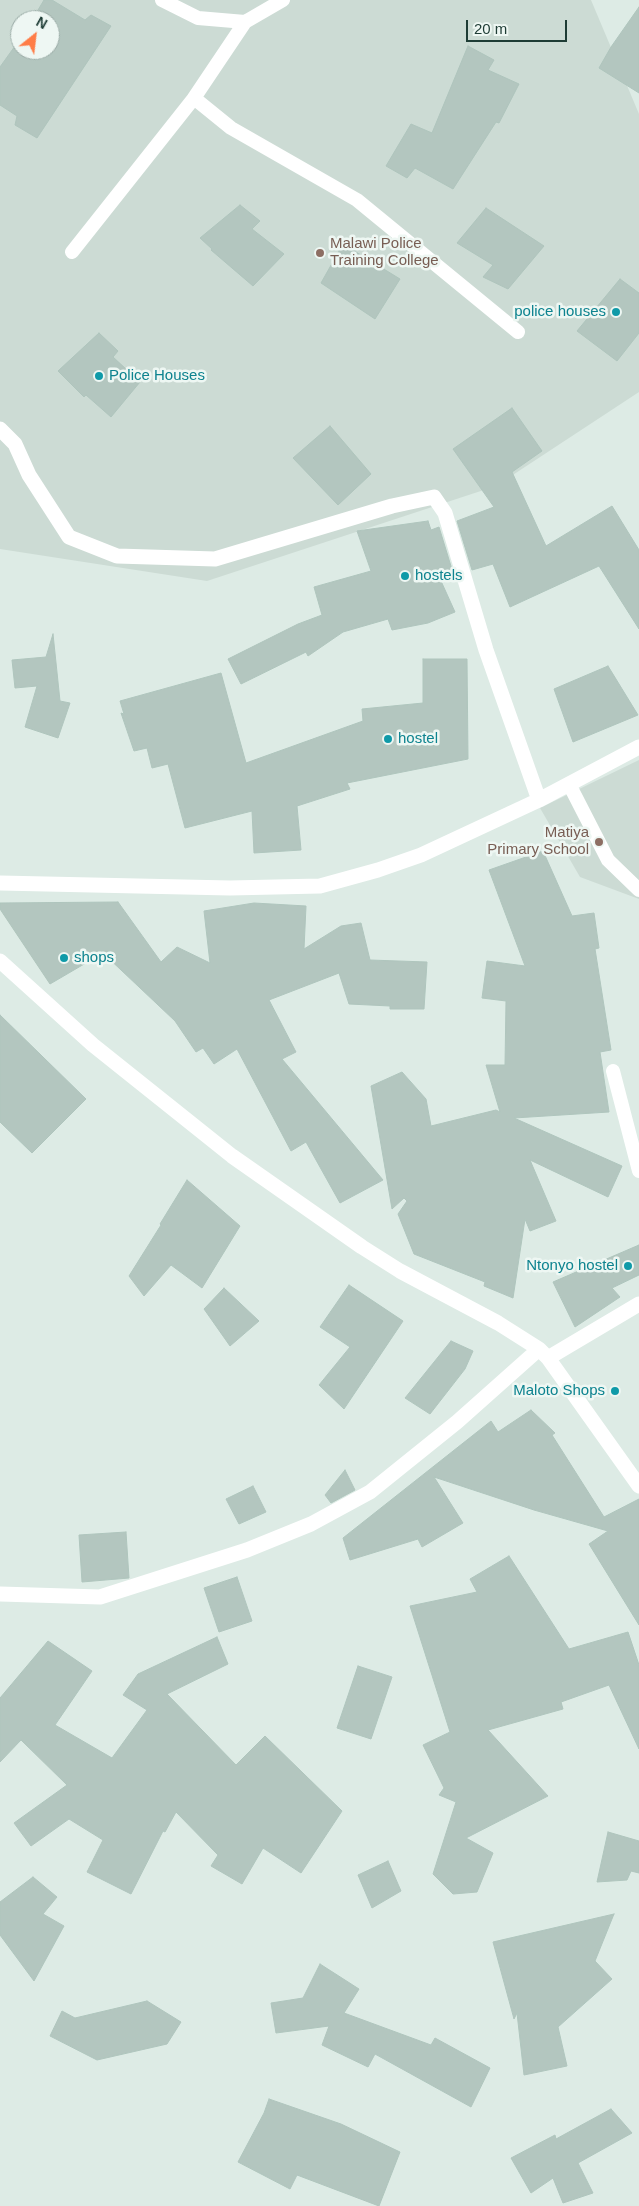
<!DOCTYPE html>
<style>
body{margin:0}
#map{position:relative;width:639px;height:2206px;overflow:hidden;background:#ddebe5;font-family:Arial,sans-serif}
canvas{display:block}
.north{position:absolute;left:10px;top:10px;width:50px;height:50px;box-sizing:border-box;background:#eef7f3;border:1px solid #9baca7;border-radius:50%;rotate:29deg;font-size:14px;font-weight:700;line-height:20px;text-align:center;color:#1e3c35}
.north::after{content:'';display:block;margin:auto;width:18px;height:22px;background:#ff7d47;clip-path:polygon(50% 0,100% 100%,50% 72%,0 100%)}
.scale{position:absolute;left:466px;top:20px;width:101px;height:22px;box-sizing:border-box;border:2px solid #1e3c35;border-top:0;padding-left:6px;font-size:15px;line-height:18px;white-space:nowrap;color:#1e3c35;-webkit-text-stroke:4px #eef7f3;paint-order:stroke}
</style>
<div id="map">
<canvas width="639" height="2206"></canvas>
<div class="north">N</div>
<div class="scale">20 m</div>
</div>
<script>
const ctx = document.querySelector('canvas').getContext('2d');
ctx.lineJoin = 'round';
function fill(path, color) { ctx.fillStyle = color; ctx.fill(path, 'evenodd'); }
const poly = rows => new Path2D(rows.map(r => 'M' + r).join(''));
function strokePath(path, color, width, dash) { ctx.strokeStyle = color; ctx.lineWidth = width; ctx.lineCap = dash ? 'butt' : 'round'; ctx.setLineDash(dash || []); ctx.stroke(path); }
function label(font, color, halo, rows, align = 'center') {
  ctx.font = font + ' Arial,sans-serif'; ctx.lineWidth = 5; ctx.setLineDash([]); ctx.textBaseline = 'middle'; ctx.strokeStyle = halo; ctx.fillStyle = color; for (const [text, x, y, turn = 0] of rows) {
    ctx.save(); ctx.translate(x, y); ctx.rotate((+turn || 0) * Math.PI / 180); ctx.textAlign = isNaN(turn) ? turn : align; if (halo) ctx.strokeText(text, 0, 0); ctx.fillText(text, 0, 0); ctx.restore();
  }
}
fill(poly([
 [0,0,591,0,639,114,639,392,496,486,207,581,0,549],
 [20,20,50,20,50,50,20,50],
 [639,760,639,899,580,877,540,808]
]), '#ccdbd4');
const building = poly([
 [44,0,52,0,85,20,91,15,111,26,37,138,15,125,17,116,0,105,0,67,20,39,20,50,50,50,50,20,32,20,44,0],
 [639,7,639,93,599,68,611,47,639,7],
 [468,46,494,60,488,70,519,84,499,123,496,122,453,189,415,168,407,178,386,166,411,124,432,133,468,46],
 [240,205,260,221,252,229,284,254,253,286,211,250,212,249,200,238,240,205],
 [486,208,544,246,508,289,483,277,493,265,457,243,486,208],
 [343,244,400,279,375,319,321,283,343,244],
 [620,279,639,293,639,333,617,361,577,331,620,279],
 [99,333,118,351,113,357,140,382,111,417,86,395,84,397,58,371,99,333],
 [512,408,542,451,512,472,546,546,612,506,639,550,639,629,599,566,510,607,493,564,472,570,457,521,494,507,453,449,512,408],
 [330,426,371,474,338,505,293,458,330,426],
 [428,521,431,530,439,527,454,576,441,581,455,612,428,623,392,630,388,619,343,632,308,656,306,652,241,684,228,659,298,624,322,615,314,587,371,571,357,531,428,521],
 [53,634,60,701,70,703,58,738,25,727,37,686,15,688,12,660,46,657,53,634],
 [423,659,467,659,468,759,347,783,350,789,297,806,301,850,254,853,252,811,185,828,168,764,152,768,147,748,134,751,121,713,124,714,120,701,221,673,246,763,363,721,362,709,423,703,423,659],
 [608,666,638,715,573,742,554,689,608,666],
 [543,851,572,916,594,913,599,948,595,949,611,1050,600,1052,609,1112,514,1118,622,1166,608,1197,530,1160,556,1221,530,1231,525,1219,513,1298,484,1286,485,1282,414,1254,398,1214,407,1201,404,1198,392,1209,371,1086,402,1072,426,1099,431,1126,496,1110,500,1112,486,1065,505,1065,506,1001,482,998,487,961,525,966,489,870,543,851],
 [118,902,161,962,177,947,210,963,204,911,254,903,306,906,304,949,341,926,361,923,370,960,427,962,424,1009,390,1009,390,1006,349,1004,339,973,269,1000,296,1052,282,1059,383,1180,340,1203,306,1142,291,1151,237,1049,214,1064,203,1048,196,1052,175,1021,103,953,50,984,0,909,0,903,118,902],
 [0,1015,86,1099,32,1153,0,1122,0,1015],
 [187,1180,240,1226,202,1288,171,1265,144,1296,129,1276,161,1225,160,1224,187,1180],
 [639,1245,639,1275,612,1288,620,1297,575,1327,553,1282,639,1245],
 [349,1285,403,1321,344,1409,319,1385,350,1347,320,1327,349,1285],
 [224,1288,259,1321,230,1346,204,1309,224,1288],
 [451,1341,473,1351,465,1369,430,1414,405,1398,451,1341],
 [531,1410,555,1433,552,1435,604,1517,639,1499,639,1625,589,1544,608,1531,534,1510,434,1477,463,1523,422,1547,418,1539,350,1560,343,1538,491,1421,498,1432,531,1410],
 [345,1470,355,1490,331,1503,325,1495,345,1470],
 [253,1486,266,1512,239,1524,226,1499,253,1486],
 [126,1532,129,1578,82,1582,79,1535,126,1532],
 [509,1556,569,1649,628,1632,639,1665,639,1749,609,1685,561,1702,563,1709,488,1730,548,1796,466,1838,493,1853,477,1892,453,1894,433,1874,456,1802,439,1795,444,1788,423,1745,450,1732,410,1606,477,1592,470,1579,509,1556],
 [237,1577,252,1621,219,1632,204,1588,237,1577],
 [217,1637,228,1664,167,1694,236,1765,265,1736,342,1811,301,1873,263,1848,242,1884,211,1866,218,1855,176,1812,165,1832,163,1831,131,1894,87,1872,103,1840,69,1819,31,1846,14,1823,67,1785,21,1740,0,1762,0,1698,48,1641,92,1671,55,1725,112,1758,147,1710,123,1695,138,1674,217,1637],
 [358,1666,392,1677,371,1739,337,1728,358,1666],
 [608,1832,639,1841,639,1873,631,1871,627,1880,597,1882,608,1832],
 [388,1861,401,1891,372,1908,358,1875,388,1861],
 [33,1877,57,1897,43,1914,64,1926,34,1981,0,1935,0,1902,33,1877],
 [614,1914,595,1961,612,1979,558,2027,567,2066,524,2075,517,2013,514,2019,493,1942,614,1914],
 [320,1964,359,1989,344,2013,431,2045,435,2038,490,2068,471,2107,375,2054,368,2067,322,2045,329,2026,276,2033,271,2003,303,1998,320,1964],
 [147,2001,181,2022,167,2044,97,2060,50,2036,62,2011,75,2018,147,2001],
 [269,2099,341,2124,400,2152,379,2206,297,2175,290,2189,238,2162,264,2113,269,2099],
 [611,2109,632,2133,578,2163,593,2193,563,2203,553,2178,531,2193,511,2158,555,2135,556,2139,611,2109]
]);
fill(building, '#b3c6bf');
strokePath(building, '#afc5bd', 1);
strokePath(poly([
 [162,0,198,18,245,22,194,98,231,128,357,200,518,332],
 [245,22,283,0],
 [72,252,194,98],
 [569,784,608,860,639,890],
 [613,1071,639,1171]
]), '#fff', 14);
strokePath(poly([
 [0,429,15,444,29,475,69,537,117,556,215,559,392,506,434,497,445,513,486,650,539,800],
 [0,883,230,888,320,886,378,870,421,855,539,800,639,747],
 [0,961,93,1045,232,1156,362,1247,400,1271,498,1323,539,1349,548,1358,639,1486],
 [548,1358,639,1304],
 [0,1594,100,1597,247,1550,311,1524,370,1492,457,1422,539,1349]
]), '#fff', 15);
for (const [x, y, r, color] of [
 [320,253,5,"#8d6e63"],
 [616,312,5,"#0f9aa8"],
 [99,376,5,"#0f9aa8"],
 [405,576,5,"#0f9aa8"],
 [388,739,5,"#0f9aa8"],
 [599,842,5,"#8d6e63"],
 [64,958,5,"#0f9aa8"],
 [628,1266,5,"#0f9aa8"],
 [615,1391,5,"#0f9aa8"]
]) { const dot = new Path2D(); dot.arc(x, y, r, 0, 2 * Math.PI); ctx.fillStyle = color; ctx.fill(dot); strokePath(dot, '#eef7f3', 2); }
label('15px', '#785e54', '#eef7f3', [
 ["Malawi Police",330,244],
 ["Training College",330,261],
 ["Matiya",589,833,"right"],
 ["Primary School",589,850,"right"]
], 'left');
label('15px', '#0d838f', '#eef7f3', [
 ["police houses",606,312,"right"],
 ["Police Houses",109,376],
 ["hostels",415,576],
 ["hostel",398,739],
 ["shops",74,958],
 ["Ntonyo hostel",618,1266,"right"],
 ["Maloto Shops",605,1391,"right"]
], 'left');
</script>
